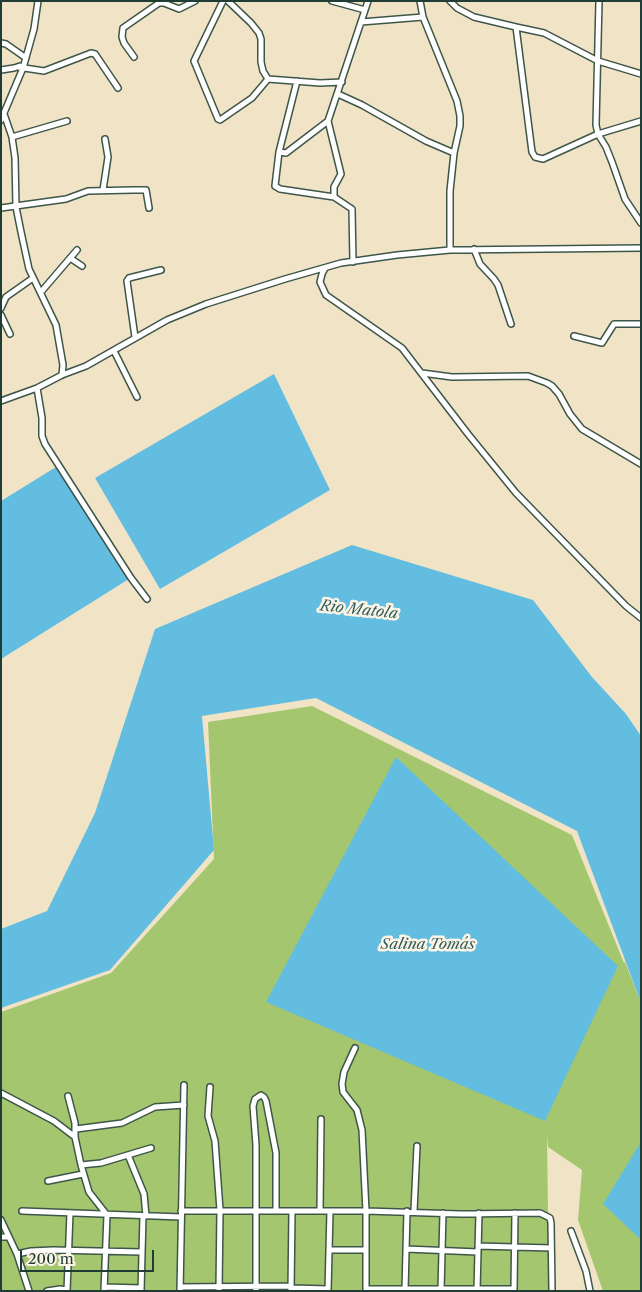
<!DOCTYPE html>
<meta charset="utf-8">
<style>
body{margin:0}
#map{position:relative;width:642px;height:1292px;overflow:hidden;background:#f1e4c6;font-family:"Libre Caslon Text",serif}
canvas{display:block}
.frame{position:absolute;inset:0;border:2px solid #1f3d34;pointer-events:none}
.scale{position:absolute;left:20px;top:1250px;width:134px;height:22px;box-sizing:border-box;border:2px solid #1f3d34;border-top:0;padding-left:6px;font-size:15px;line-height:18px;white-space:nowrap;color:#1f3d34;-webkit-text-stroke:4px #fcf5e5;paint-order:stroke}
</style>
<div id="map">
<canvas width="642" height="1292"></canvas>
<div class="frame"></div>
<div class="scale">200 m</div>
</div>
<script>
const ctx = document.querySelector('canvas').getContext('2d');
ctx.lineJoin = 'round';
function fill(path, color) { ctx.fillStyle = color; ctx.fill(path, 'evenodd'); }
const poly = rows => new Path2D(rows.map(r => 'M' + r).join(''));
function strokePath(path, color, width, dash) { ctx.strokeStyle = color; ctx.lineWidth = width; ctx.lineCap = dash ? 'butt' : 'round'; ctx.setLineDash(dash || []); ctx.stroke(path); }
function label(font, color, halo, rows, align = 'center') {
  ctx.font = font + ' "Libre Caslon Text",serif'; ctx.lineWidth = 5; ctx.setLineDash([]); ctx.textBaseline = 'middle'; ctx.strokeStyle = halo; ctx.fillStyle = color; for (const [text, x, y, turn = 0] of rows) {
    ctx.save(); ctx.translate(x, y); ctx.rotate((+turn || 0) * Math.PI / 180); ctx.textAlign = isNaN(turn) ? turn : align; if (halo) ctx.strokeText(text, 0, 0); ctx.fillText(text, 0, 0); ctx.restore();
  }
}
fill(poly([
 [312,706,572,835,624,963,625,962,641,1003,641,1291,603,1291,578,1220,582,1170,548,1147,547,1136,549,1291,1,1291,1,1012,111,973,214,859,208,722]
]), '#a4c66f');
fill(poly([
 [274,374,330,490,160,589,95,478],
 [56,467,129,579,1,659,1,501],
 [352,545,533,600,592,677,626,714,641,736,641,1003,577,831,316,698,202,716,214,850,110,970,1,1008,1,929,47,911,95,813,155,629],
 [396,757,618,966,545,1121,266,1002],
 [641,1142,641,1240,603,1204]
]), '#63bde1');
const street = poly([
 [223,1,194,61,218,119,220,120,252,98,268,79],
 [228,1,251,23,259,33,261,39,261,62,263,71,268,79,320,83,342,82],
 [332,1,365,10],
 [420,1,423,17,457,101,460,116,460,126,454,153,450,191,450,250],
 [450,1,457,8,474,17,516,27,532,152,535,157,543,159,598,134,641,121],
 [599,1,596,125,598,134,606,147,612,162,625,199,641,223],
 [361,22,423,17],
 [516,27,544,33,598,61,641,74],
 [1,43,6,44,26,58],
 [134,57,124,43,122,37,123,28,159,3,164,3,179,9,195,1],
 [18,67,44,71,91,53,95,54,118,88],
 [1,70,14,68,20,66],
 [297,81,279,152,275,186,280,189,334,197],
 [338,94,362,105,426,141,454,153],
 [4,114,12,137,15,158,16,207,21,232,29,269,56,325,63,365,62,375],
 [1,120,23,68,34,29,38,1],
 [328,121,341,174,334,187,334,197,352,209,353,262],
 [12,137,67,121],
 [279,152,286,153,328,121,368,1],
 [103,190,108,157,105,139],
 [1,208,66,199,88,191,133,190,146,190,149,208],
 [474,249,480,264,494,279,498,285,511,324],
 [70,258,82,266],
 [325,268,322,274,320,282,326,295,402,348,468,434,516,493,626,606,641,618],
 [41,292,77,250],
 [1,308,6,297,33,278],
 [1,315,10,334],
 [574,336,602,343,614,324,641,324],
 [135,337,127,281,129,278,161,270],
 [114,351,137,397],
 [422,373,452,377,528,376,547,383,552,386,559,394,570,414,582,429,641,464],
 [37,388,42,418,42,436,45,444,131,578,147,599],
 [1,401,37,388,62,375,86,366,167,320,206,304,285,279,341,263,397,255,450,250,641,248],
 [355,1048,344,1072,342,1084,343,1092,357,1110,362,1130,366,1211,366,1291],
 [210,1087,208,1116,215,1141,220,1210,219,1291],
 [1,1093,54,1121,75,1137],
 [68,1096,75,1123,75,1137,81,1165,89,1192,107,1215,104,1291],
 [76,1129,122,1123,155,1107,184,1105],
 [128,1155,144,1194,146,1216],
 [81,1165,101,1163,151,1148],
 [48,1181,83,1174],
 [22,1211,181,1217],
 [181,1211,366,1211,460,1214,540,1213,550,1218,551,1223,552,1291],
 [320,1211,321,1119],
 [414,1211,417,1146],
 [1,1220,17,1254,29,1291],
 [571,1231,586,1271,590,1291],
 [1,1237,9,1237],
 [478,1246,551,1248],
 [406,1249,478,1252],
 [329,1250,366,1250],
 [17,1254,31,1251,53,1250,142,1252],
 [104,1287,141,1288],
 [180,1287,291,1286],
 [291,1288,328,1289],
 [366,1289,514,1289],
 [405,1290,407,1211],
 [441,1290,443,1213],
 [477,1290,479,1213],
 [514,1290,515,1213],
 [47,1291,60,1289,67,1290],
 [67,1291,70,1213],
 [141,1291,143,1216],
 [180,1291,184,1085],
 [256,1291,256,1145,253,1106,255,1099,261,1095,264,1097,266,1101,276,1153,276,1211],
 [291,1291,292,1211],
 [328,1291,330,1211]
]);
strokePath(street, '#3e564a', 8);
strokePath(street, '#fff', 5);
label('italic 15px', '#305d5f', '#fcf5e5', [
 ["Rio Matola",359,610,6],
 ["Salina Tomás",428,945]
]);
</script>
